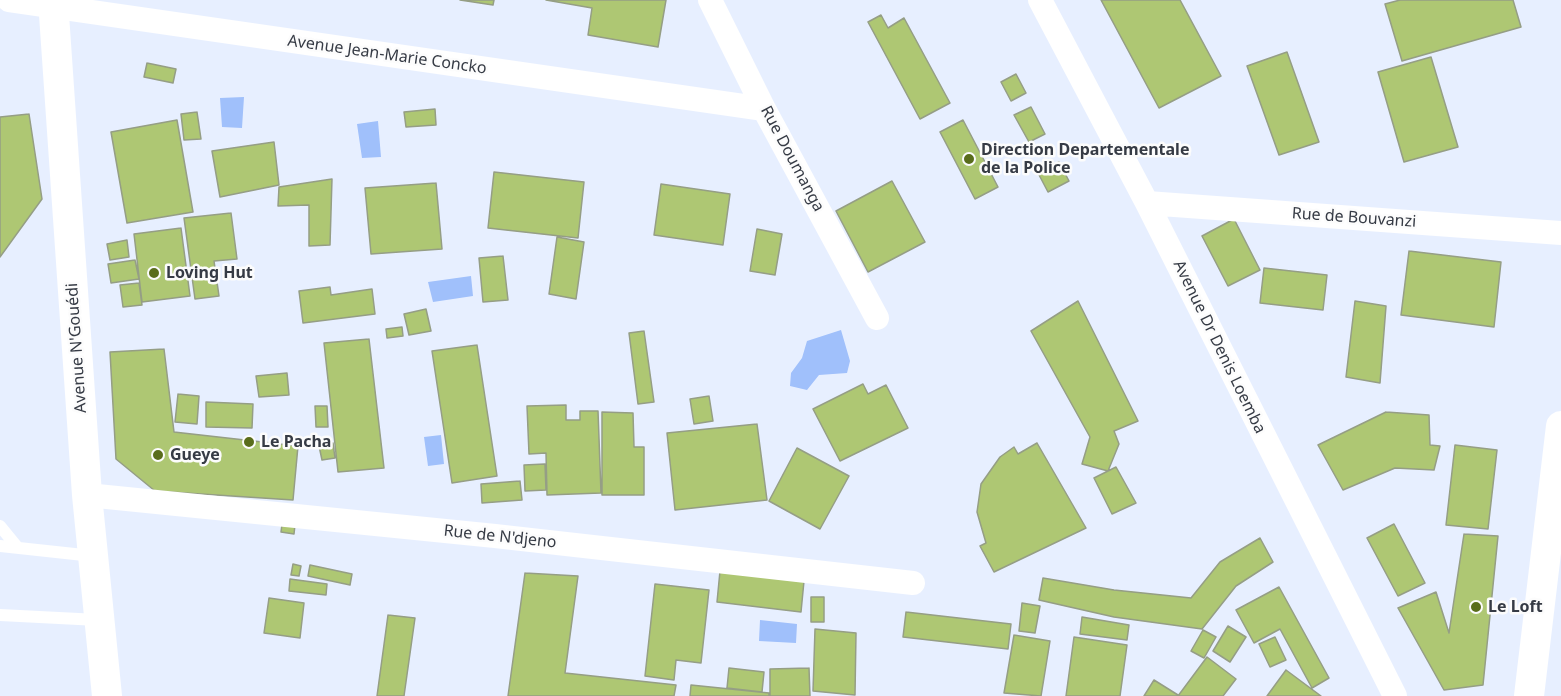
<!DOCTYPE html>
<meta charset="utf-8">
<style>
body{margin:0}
canvas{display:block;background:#e7efff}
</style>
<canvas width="1561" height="696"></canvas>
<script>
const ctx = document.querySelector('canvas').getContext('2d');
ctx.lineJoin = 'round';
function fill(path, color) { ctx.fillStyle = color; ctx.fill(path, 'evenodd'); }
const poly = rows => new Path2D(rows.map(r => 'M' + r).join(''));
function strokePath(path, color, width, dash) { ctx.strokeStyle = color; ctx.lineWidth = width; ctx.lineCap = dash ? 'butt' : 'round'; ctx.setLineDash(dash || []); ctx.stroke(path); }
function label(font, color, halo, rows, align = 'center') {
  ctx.font = font + ' "Noto Sans",sans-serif'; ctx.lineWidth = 5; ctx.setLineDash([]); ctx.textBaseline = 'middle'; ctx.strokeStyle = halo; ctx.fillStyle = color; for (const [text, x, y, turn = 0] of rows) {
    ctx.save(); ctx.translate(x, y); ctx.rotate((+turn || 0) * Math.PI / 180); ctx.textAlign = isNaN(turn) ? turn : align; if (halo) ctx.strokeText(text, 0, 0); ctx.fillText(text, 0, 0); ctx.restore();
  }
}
fill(poly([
 [244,97,242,128,222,127,220,98],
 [378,121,381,157,362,158,357,124],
 [471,276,473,296,433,302,428,282],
 [841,330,850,361,847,373,819,375,807,390,790,386,791,373,802,358,807,341],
 [441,435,444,464,428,466,424,437],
 [760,620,797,624,796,643,759,641]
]), '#a0c0fb');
const building = poly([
 [460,0,494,0,493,5,460,0],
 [546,0,666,0,658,47,588,35,592,8,546,0],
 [1101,0,1180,0,1221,76,1159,108,1101,0],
 [1400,0,1513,0,1521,27,1402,61,1385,4,1400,0],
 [881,15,888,28,904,18,950,103,920,119,868,22,881,15],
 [1287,52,1319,142,1279,155,1247,66,1287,52],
 [1431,57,1458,147,1404,162,1378,72,1431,57],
 [147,63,176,69,173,83,144,77,147,63],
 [1016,74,1026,93,1011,101,1001,82,1016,74],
 [1031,107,1045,134,1029,142,1014,115,1031,107],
 [435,109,436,125,406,127,404,112,435,109],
 [197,112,201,139,184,140,181,114,197,112],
 [29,114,42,199,0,257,0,117,29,114],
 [177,120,193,212,127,223,111,132,177,120],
 [963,120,998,187,975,199,940,132,963,120],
 [274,142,279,185,220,197,212,151,274,142],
 [1059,162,1069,181,1048,192,1038,173,1059,162],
 [494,172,584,182,578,238,488,228,494,172],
 [332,179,330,245,309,246,309,205,278,206,279,187,332,179],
 [892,181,925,242,868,272,836,211,892,181],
 [436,183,442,249,371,254,365,188,436,183],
 [661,184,730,194,723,245,654,235,661,184],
 [231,213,237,259,214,261,219,296,195,299,184,218,231,213],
 [1234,219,1260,270,1228,286,1202,236,1234,219],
 [181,228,190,296,142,302,134,234,181,228],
 [757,229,782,234,775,275,750,271,757,229],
 [557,237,584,242,576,299,549,294,557,237],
 [127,240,129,257,110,260,107,244,127,240],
 [1409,251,1501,262,1494,327,1401,315,1409,251],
 [503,256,508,300,483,302,479,258,503,256],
 [135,260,139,279,111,283,108,264,135,260],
 [1264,268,1327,275,1323,310,1260,303,1264,268],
 [139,283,142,305,123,307,120,285,139,283],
 [330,287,331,295,372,289,375,314,303,323,299,291,330,287],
 [1078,301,1138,421,1114,431,1119,444,1108,471,1082,464,1090,437,1031,331,1078,301],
 [1355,301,1386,306,1380,383,1346,377,1355,301],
 [426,309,431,331,409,335,404,314,426,309],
 [402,327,403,336,387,338,386,329,402,327],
 [644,331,654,402,638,404,629,333,644,331],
 [369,339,384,468,338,472,324,343,369,339],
 [477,345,497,476,452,483,432,351,477,345],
 [164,349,174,432,298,446,293,500,155,491,116,459,110,352,164,349],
 [287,373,289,395,259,397,256,376,287,373],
 [863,384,868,394,886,385,908,428,840,461,813,409,863,384],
 [178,394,199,396,197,424,175,422,178,394],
 [709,396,713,421,694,424,690,399,709,396],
 [206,402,253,404,252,428,206,427,206,402],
 [566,405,566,420,580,420,580,411,598,411,601,493,547,495,546,453,529,454,527,406,566,405],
 [315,406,327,406,328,427,316,427,315,406],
 [602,412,633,413,634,447,644,447,644,495,602,495,602,412],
 [1386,412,1429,415,1430,445,1440,446,1434,470,1395,468,1343,490,1318,445,1386,412],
 [757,424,767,500,675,510,667,433,757,424],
 [333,443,335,458,322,460,319,446,333,443],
 [1037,443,1086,528,994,572,980,546,986,543,977,512,981,484,1000,457,1014,447,1018,454,1037,443],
 [1455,445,1497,450,1488,529,1446,525,1455,445],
 [797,448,849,476,820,529,769,501,797,448],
 [545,464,546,490,525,491,524,465,545,464],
 [1116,467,1136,503,1112,514,1094,478,1116,467],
 [520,481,522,500,482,503,481,484,520,481],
 [282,524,295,525,294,534,281,532,282,524],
 [1394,524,1425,583,1398,596,1367,538,1394,524],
 [1464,534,1498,536,1483,685,1444,690,1398,608,1436,592,1449,633,1464,534],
 [1260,538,1273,562,1236,586,1202,629,1114,617,1039,600,1043,578,1114,590,1191,598,1220,562,1260,538],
 [293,564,301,566,299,576,291,575,293,564],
 [310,565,352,574,350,585,308,576,310,565],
 [720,571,804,581,801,612,717,602,720,571],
 [525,573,578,576,565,673,676,685,674,696,508,696,525,573],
 [290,579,327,584,326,595,289,591,290,579],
 [655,584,709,590,701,663,676,660,674,680,645,676,655,584],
 [1279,587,1329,678,1312,688,1280,629,1254,643,1236,610,1279,587],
 [811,597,824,597,824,622,811,622,811,597],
 [269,598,304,603,300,638,264,633,269,598],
 [1022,603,1040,606,1035,633,1019,631,1022,603],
 [906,612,1011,624,1008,649,903,637,906,612],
 [388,615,415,618,404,696,377,696,388,615],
 [1082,617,1129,625,1127,640,1080,634,1082,617],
 [1228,626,1246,637,1230,662,1213,651,1228,626],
 [815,629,856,633,855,695,813,691,815,629],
 [1203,630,1216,637,1204,658,1191,651,1203,630],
 [1014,635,1050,641,1041,696,1004,693,1014,635],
 [1074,637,1127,645,1120,696,1066,696,1074,637],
 [1275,637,1286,660,1270,667,1259,644,1275,637],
 [1207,657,1236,679,1223,696,1178,696,1207,657],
 [729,668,764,672,762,692,727,688,729,668],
 [809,668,810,696,770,696,770,669,809,668],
 [1286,670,1321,696,1267,696,1286,670],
 [1154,680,1178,695,1177,696,1144,696,1154,680],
 [691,685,769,693,769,696,690,696,691,685]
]);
fill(building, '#aec773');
strokePath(building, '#959e85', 1.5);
strokePath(poly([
 [0,526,18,548],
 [0,546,93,556],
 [0,615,98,620]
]), '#fff', 12);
strokePath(poly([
 [9,0,764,109],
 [710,0,764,109,877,318],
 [1040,0,1147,203,1395,696],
 [1147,203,1561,233],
 [87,495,495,536,913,583]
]), '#fff', 24);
strokePath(poly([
 [53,0,87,495,107,696],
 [1529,696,1561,426]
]), '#fff', 30);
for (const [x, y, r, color] of [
 [969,159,6,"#596d1b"],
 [154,273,6,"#596d1b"],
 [249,442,6,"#596d1b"],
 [158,455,6,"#596d1b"],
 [1476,607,6,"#596d1b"]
]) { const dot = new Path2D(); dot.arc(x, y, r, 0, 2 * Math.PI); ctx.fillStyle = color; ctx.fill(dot); strokePath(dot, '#fcfcfc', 2); }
label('16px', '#363b45', '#fcfcfc', [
 ["Avenue Jean-Marie Concko",387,55,8],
 ["Rue Doumanga",792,159,62],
 ["Rue de Bouvanzi",1354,218,4],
 ["Avenue Dr Denis Loemba",1219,347,64],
 ["Avenue N'Gouédi",77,348,-94],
 ["Rue de N'djeno",500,537,6]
]);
label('bold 16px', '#363b45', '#fcfcfc', [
 ["Direction Departementale",981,150],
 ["de la Police",981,168],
 ["Loving Hut",166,273],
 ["Le Pacha",261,442],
 ["Gueye",170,455],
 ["Le Loft",1488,607]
], 'left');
</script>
